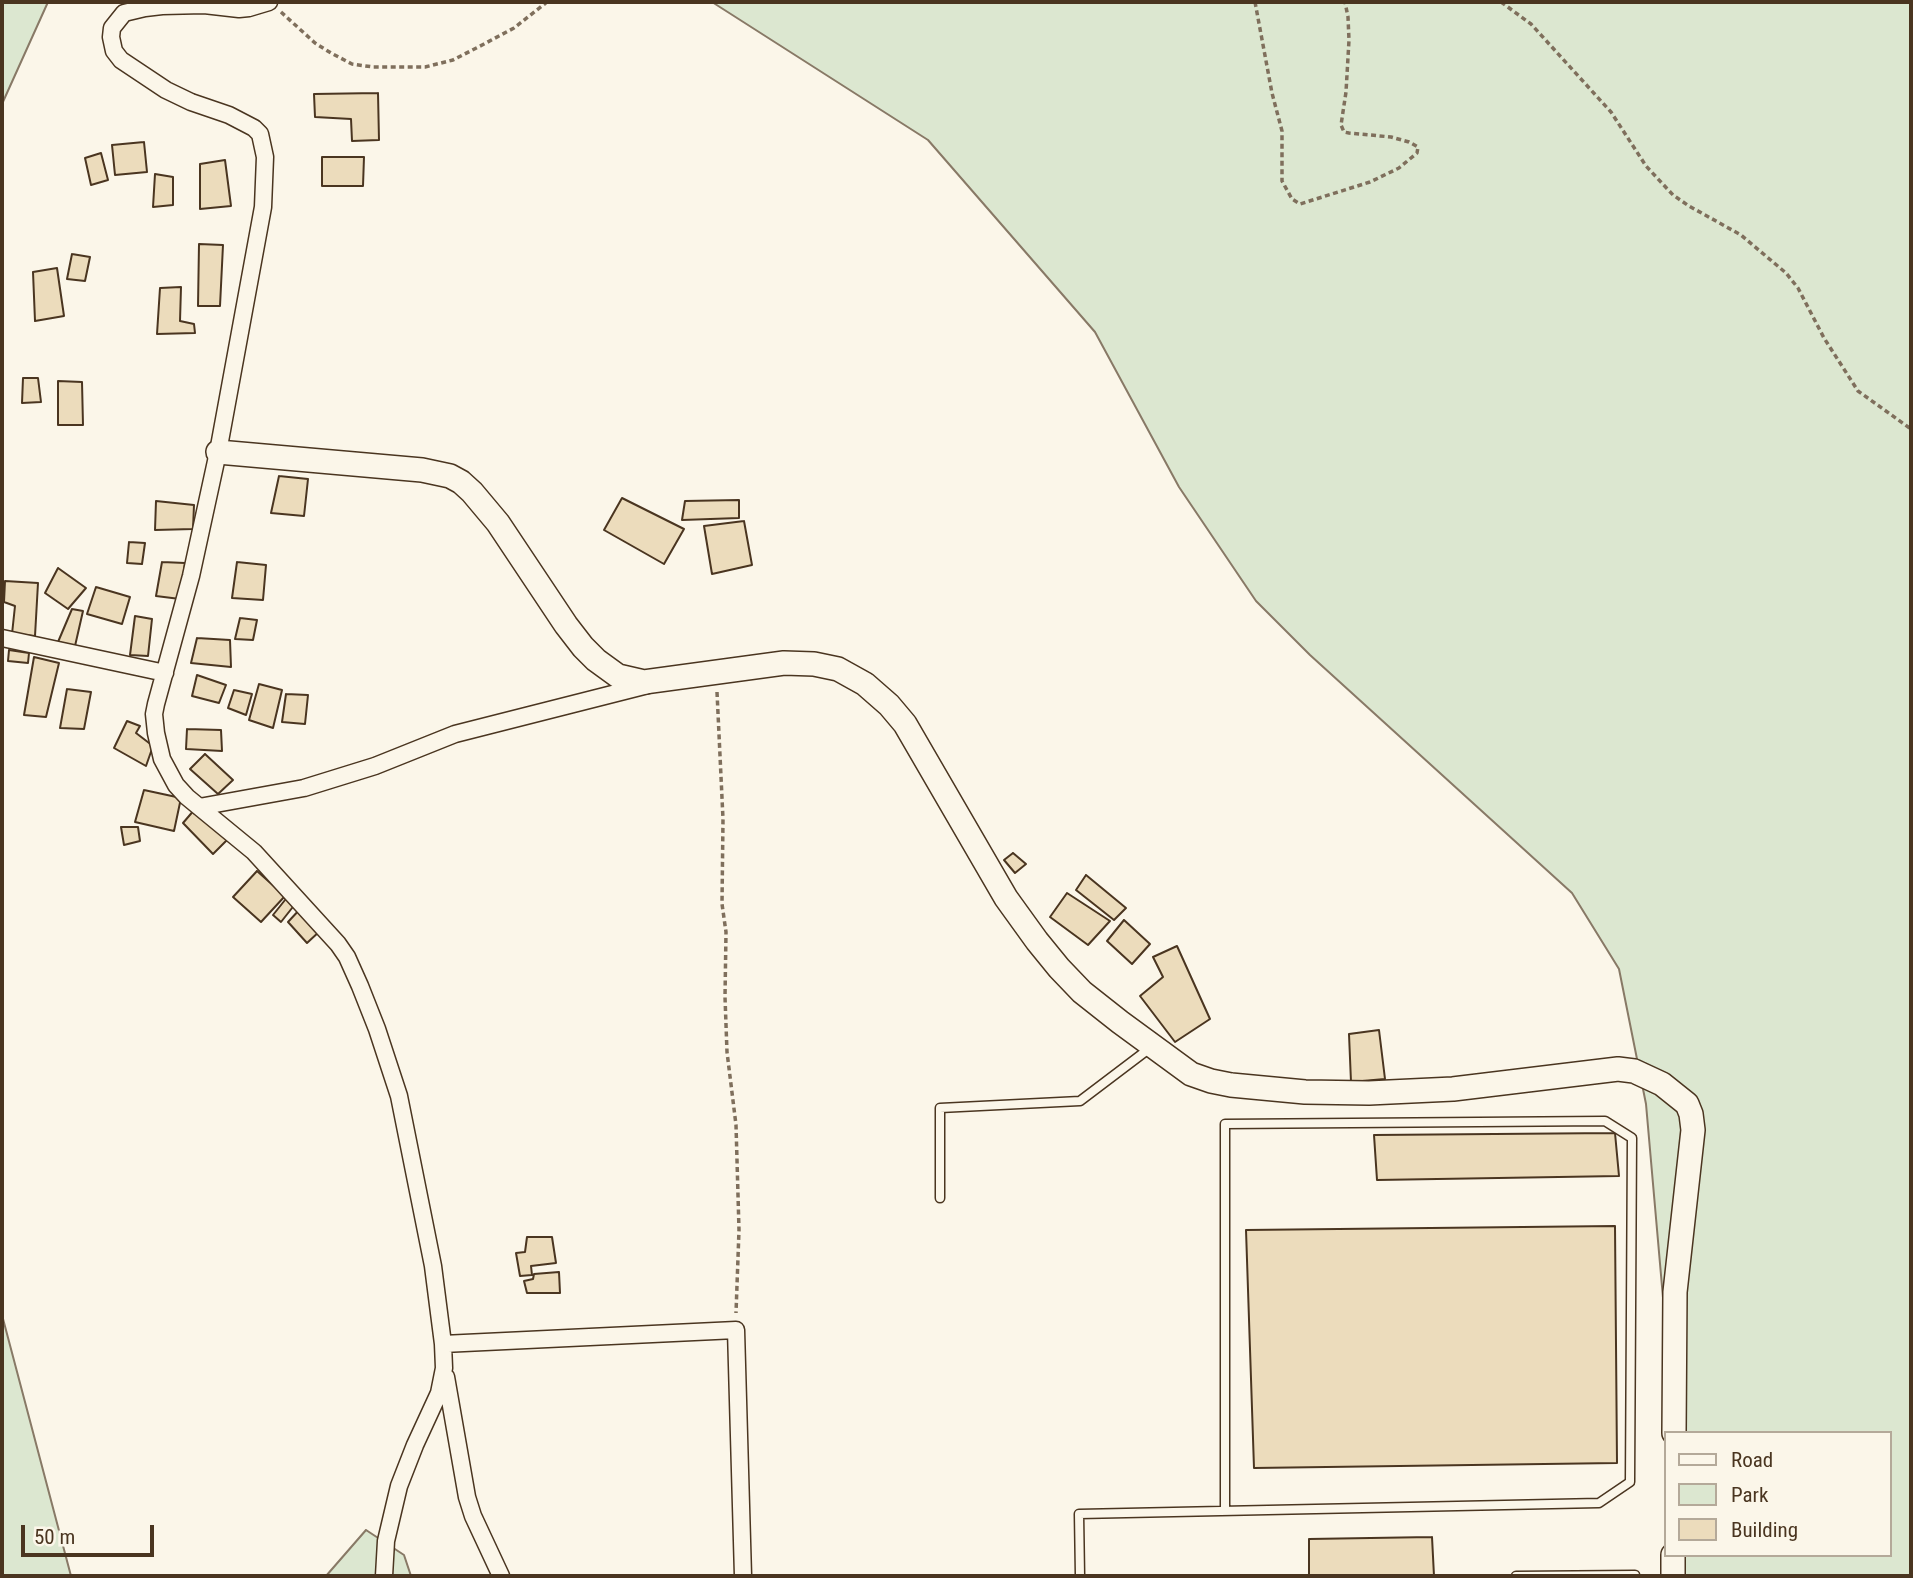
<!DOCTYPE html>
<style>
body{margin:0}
#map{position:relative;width:1913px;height:1578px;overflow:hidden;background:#fbf6e9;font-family:"Roboto Condensed",sans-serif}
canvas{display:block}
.frame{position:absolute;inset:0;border:4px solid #4a3520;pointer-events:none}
.legend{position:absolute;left:1664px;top:1431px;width:228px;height:126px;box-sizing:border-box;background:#fbf6e9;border:2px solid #b4a999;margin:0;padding:9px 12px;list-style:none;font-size:21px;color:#4a3520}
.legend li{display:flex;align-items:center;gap:14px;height:35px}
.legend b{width:35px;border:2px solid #b4a999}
.scale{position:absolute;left:21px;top:1525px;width:133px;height:32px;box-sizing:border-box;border:4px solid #4a3520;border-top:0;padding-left:9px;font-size:21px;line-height:24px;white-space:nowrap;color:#4a3520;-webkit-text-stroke:5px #fbf6e9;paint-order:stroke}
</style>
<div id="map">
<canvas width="1913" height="1578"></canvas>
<div class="frame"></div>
<ul class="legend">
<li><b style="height:9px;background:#fbf6e9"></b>Road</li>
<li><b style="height:19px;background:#dce7d0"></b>Park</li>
<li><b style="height:19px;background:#ecdcbc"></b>Building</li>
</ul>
<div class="scale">50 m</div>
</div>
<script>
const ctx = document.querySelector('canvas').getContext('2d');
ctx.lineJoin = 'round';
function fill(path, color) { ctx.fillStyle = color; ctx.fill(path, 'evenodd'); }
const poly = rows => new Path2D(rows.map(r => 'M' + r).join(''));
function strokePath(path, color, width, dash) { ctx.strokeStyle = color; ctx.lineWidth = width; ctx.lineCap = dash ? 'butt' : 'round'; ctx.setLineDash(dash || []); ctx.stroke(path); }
const green = poly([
 [2,2,48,2,2,104,2,2],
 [712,2,1911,2,1911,1576,1678,1576,1677,1555,1890,1555,1890,1433,1672,1433,1671,1389,1646,1104,1619,969,1572,893,1310,655,1256,601,1179,487,1095,332,928,140,712,2],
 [2,1315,71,1576,2,1576,2,1315],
 [366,1530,404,1555,411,1576,326,1576,366,1530]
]);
fill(green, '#dce7d0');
strokePath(green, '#887966', 2);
const building = poly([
 [378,93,379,140,352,141,351,119,315,117,314,94,378,93],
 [144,142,147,172,115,175,112,145,144,142],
 [101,153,108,180,91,185,85,158,101,153],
 [322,157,364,157,363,186,322,186,322,157],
 [225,160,231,206,200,209,200,164,225,160],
 [155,174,173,177,173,205,153,207,155,174],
 [199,244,223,245,220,306,198,306,199,244],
 [72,254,90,257,85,281,67,279,72,254],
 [57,268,64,316,35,321,33,272,57,268],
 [181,287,180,321,194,324,195,333,157,334,160,288,181,287],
 [23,378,38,378,41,402,22,403,23,378],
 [58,381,82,382,83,425,58,425,58,381],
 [279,476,308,479,304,516,271,513,279,476],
 [622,498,684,529,664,564,604,530,622,498],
 [739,500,739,518,682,520,685,501,739,500],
 [156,501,194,505,193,529,155,530,156,501],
 [744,521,752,565,712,574,704,526,744,521],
 [129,542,145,543,142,564,127,563,129,542],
 [162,562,185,563,180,599,156,596,162,562],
 [237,562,266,565,263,600,232,598,237,562],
 [58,568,86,588,68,609,45,593,58,568],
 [5,581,38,583,35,636,12,634,15,606,4,602,5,581],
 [96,587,130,597,122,624,87,614,96,587],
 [72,609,83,611,75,646,58,642,72,609],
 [135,616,152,619,148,656,130,655,135,616],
 [240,618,257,620,253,640,235,639,240,618],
 [197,638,230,640,231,667,191,663,197,638],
 [9,650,29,653,28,663,8,661,9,650],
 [34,657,59,663,46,717,24,715,34,657],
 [197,675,226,685,219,703,192,696,197,675],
 [259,684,282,690,273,728,249,720,259,684],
 [67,689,91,692,84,729,60,728,67,689],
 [234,690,252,694,246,715,228,708,234,690],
 [286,694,308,695,305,724,282,722,286,694],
 [127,721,140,726,136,733,153,746,146,766,114,748,127,721],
 [187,729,221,730,222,751,186,749,187,729],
 [205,754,233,780,218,794,190,769,205,754],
 [144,790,181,798,174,831,135,822,144,790],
 [195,809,227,840,213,854,183,823,195,809],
 [121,827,138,827,140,841,124,845,121,827],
 [1013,853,1026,864,1015,873,1004,860,1013,853],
 [257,871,285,896,261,922,233,897,257,871],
 [1086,875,1126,908,1114,920,1076,890,1086,875],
 [1067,893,1110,921,1088,945,1050,917,1067,893],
 [289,895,296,903,281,922,273,915,289,895],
 [301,908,321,930,307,943,288,922,301,908],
 [1124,920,1150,944,1132,964,1107,941,1124,920],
 [1177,946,1210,1019,1175,1042,1140,996,1163,977,1153,957,1177,946],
 [1379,1030,1385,1079,1351,1082,1349,1034,1379,1030],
 [1615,1133,1619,1176,1377,1180,1374,1135,1615,1133],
 [1615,1226,1617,1463,1254,1468,1246,1230,1615,1226],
 [527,1237,552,1237,556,1263,531,1266,532,1275,520,1276,516,1253,525,1252,527,1237],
 [559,1272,560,1293,527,1293,524,1281,533,1279,534,1274,559,1272],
 [1432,1537,1434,1576,1309,1576,1309,1539,1432,1537]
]);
fill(building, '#ecdcbc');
strokePath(building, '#4a3520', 2);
const lane = poly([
 [940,1198,940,1108,1080,1101,1150,1048],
 [1080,1576,1079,1514,1599,1503,1630,1482,1632,1138,1605,1121,1225,1124,1225,1511],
 [1516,1576,1635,1575,1635,1576]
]);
const street = poly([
 [269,2,249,8,239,9,204,5,162,6,145,8,124,13,112,28,111,37,114,51,121,60,166,90,191,102,229,115,254,128,260,134,265,157,263,207,218,452,191,576,156,704,154,714,156,733,162,759,176,785,187,797,254,852,338,944,347,957,360,986,377,1029,399,1096,433,1266,443,1344,444,1368,439,1393,415,1445,399,1486,386,1541,384,1576],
 [2,638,165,673],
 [199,807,304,788,375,766,455,734,648,685],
 [443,1344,736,1330,743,1576],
 [446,1377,467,1497,473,1516,501,1576]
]);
const secondary = poly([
 [218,452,422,470,450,476,461,482,472,492,498,523,566,625,583,647,596,660,618,676,644,682,784,663,814,664,838,669,865,684,889,705,905,724,1006,898,1037,941,1059,968,1082,992,1120,1022,1191,1074,1211,1081,1231,1085,1305,1092,1369,1093,1453,1089,1618,1069,1634,1071,1662,1084,1687,1104,1691,1114,1693,1130,1675,1292,1674,1433],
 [1673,1576,1673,1555]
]);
strokePath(lane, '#4a3520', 11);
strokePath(street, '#4a3520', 19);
strokePath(secondary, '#4a3520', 26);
strokePath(poly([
 [1255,2,1272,93,1282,131,1282,181,1292,199,1300,204,1370,182,1399,168,1417,153,1418,147,1409,142,1391,137,1349,133,1344,132,1341,125,1346,92,1349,40,1348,17,1345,2],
 [1501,2,1531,24,1611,112,1646,166,1673,195,1689,206,1741,235,1786,273,1798,288,1824,338,1858,391,1911,429],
 [281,12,315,43,331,53,352,64,373,67,425,67,453,60,484,44,514,28,547,2],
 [717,692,723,819,722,904,726,932,725,997,727,1052,736,1125,739,1230,736,1313]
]), '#7f6f5c', 3.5, [5, 3.5]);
strokePath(lane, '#fbf6e9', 8);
strokePath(street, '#fbf6e9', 16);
strokePath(secondary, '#fbf6e9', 23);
</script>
